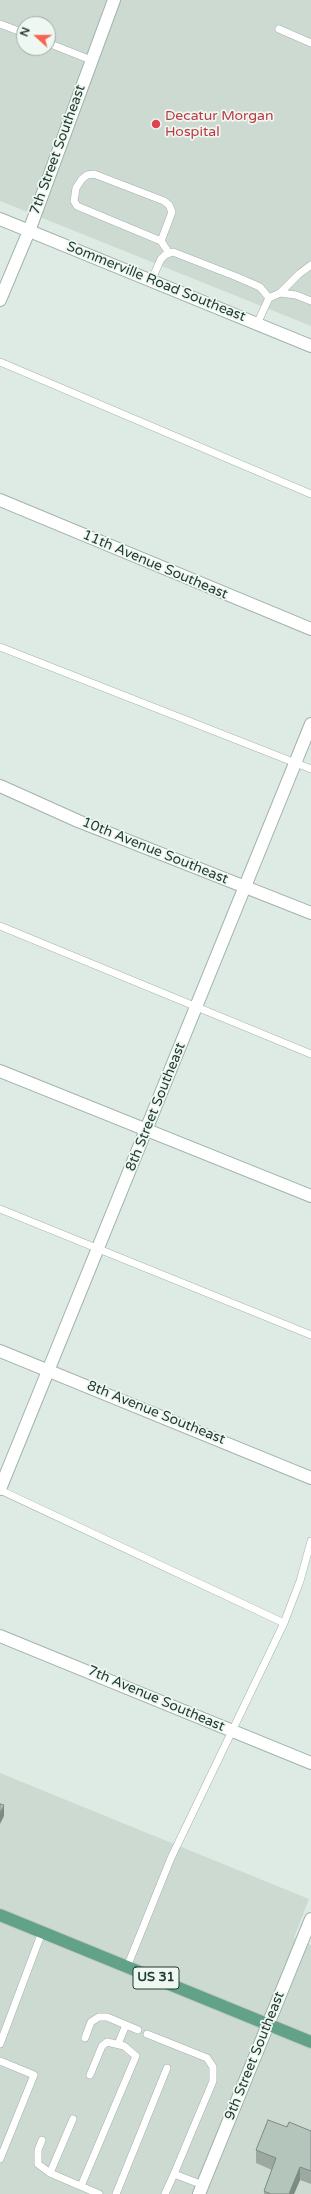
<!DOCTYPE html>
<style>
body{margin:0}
#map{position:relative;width:311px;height:2194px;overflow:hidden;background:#deebe4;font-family:"Varela Round",sans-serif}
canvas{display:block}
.north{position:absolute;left:16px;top:16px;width:40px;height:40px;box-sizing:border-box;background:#eff7f2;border:1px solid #9caca4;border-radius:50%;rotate:291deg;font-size:11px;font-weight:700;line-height:16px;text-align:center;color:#1f3b30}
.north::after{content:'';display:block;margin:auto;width:14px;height:18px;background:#f76550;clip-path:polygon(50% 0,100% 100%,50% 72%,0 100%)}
</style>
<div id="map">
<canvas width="311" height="2194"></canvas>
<div class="north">N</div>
</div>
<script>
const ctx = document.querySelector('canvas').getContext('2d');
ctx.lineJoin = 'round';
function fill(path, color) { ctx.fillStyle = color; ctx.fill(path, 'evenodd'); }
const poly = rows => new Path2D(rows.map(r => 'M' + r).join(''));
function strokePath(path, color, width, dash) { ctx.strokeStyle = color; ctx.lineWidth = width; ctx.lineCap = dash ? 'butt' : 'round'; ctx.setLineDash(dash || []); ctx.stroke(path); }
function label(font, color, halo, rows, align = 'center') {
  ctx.font = font + ' "Varela Round",sans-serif'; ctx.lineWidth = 3.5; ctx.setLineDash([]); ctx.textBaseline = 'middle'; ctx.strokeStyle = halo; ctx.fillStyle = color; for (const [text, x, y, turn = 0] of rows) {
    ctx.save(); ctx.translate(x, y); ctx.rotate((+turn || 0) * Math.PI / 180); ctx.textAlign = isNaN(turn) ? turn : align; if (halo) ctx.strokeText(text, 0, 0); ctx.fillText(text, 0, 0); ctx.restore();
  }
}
fill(poly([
 [0,0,311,0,311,326,0,201],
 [24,24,48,24,48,48,24,48],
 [0,1773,309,1899,294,1938,311,1945,311,2194,0,2194]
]), '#cddad2');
const service = poly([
 [0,24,24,33],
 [279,29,311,43],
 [48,43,91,60],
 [161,241,77,206,74,201,76,188,82,179,87,175,94,174,164,201,169,205,172,212,161,241,169,253],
 [151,281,161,259,165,255,173,252,237,277,260,287,269,298,257,324],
 [280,293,296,295,311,301],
 [269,298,280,293,299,274,311,265],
 [0,362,311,494],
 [0,647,311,769],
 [0,926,311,1054],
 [0,1209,311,1335],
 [0,1490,284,1623],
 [127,1967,171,1858,284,1623,300,1581,311,1541],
 [147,2034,207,2058,213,2067,213,2081,174,2174],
 [85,2038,91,2022,99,2017,107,2017,138,2030],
 [0,2044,42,1932],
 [118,2044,126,2025],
 [0,2061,34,2075,0,2159],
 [42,2140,38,2150,38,2164,50,2173,99,2194],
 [50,2173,73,2119],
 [81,2186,136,2056,124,2046,107,2042,102,2046,90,2075],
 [116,2194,167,2068],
 [165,2194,174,2174,203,2185]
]);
const minor = poly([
 [0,300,29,231,114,0],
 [0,500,311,629],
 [0,786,78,821,311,913],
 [0,1071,311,1196],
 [0,1351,311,1478],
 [0,1636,311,1763],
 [199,2194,311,1919]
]);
const tertiary = poly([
 [0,219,311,346],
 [0,1489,311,724]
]);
const primary = poly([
 [0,1915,311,2042]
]);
strokePath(service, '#a1b3aa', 8);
strokePath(minor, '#a1b3aa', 14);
strokePath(tertiary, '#a1b3aa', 14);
strokePath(primary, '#c0c8c5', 14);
strokePath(service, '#fff', 7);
strokePath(minor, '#fff', 12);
strokePath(tertiary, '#fff', 12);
strokePath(primary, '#61a289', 12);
fill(poly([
 [287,2127,311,2131,311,2184,300,2180,294,2194,264,2194,264,2191,272,2170,256,2163,256,2150]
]), '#9ba9a2');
fill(poly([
 [4,1805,4,1816,0,1824,0,1813],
 [300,2167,300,2180,294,2194,289,2194]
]), '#7e8a84');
const building = poly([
 [0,1804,4,1805,0,1813,0,1804],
 [268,2120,287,2127,289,2122,311,2131,311,2171,300,2167,289,2194,271,2194,264,2191,276,2158,256,2150,268,2120]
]);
fill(building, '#b4c5bc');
strokePath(building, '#7e8a84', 1);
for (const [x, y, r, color] of [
 [156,124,5,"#e0444e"]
]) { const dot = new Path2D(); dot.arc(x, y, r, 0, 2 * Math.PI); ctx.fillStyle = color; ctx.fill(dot); strokePath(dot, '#eff7f2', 1.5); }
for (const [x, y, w] of [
 [156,1978,46]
]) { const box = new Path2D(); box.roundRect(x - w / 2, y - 11, w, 22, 3); ctx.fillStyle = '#eff7f2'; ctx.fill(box); strokePath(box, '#1f3b30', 1); }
label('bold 13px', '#1f3b30', null, [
 ["US 31",156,1978]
]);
label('14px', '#be3a42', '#eff7f2', [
 ["Decatur Morgan",165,116],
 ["Hospital",165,132]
], 'left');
label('14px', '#1f3b30', '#eff7f2', [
 ["7th Street Southeast",58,150,-70],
 ["Sommerville Road Southeast",156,282,22],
 ["11th Avenue Southeast",155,565,23],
 ["10th Avenue Southeast",155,851,22],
 ["8th Street Southeast",156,1107,-68],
 ["8th Avenue Southeast",156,1413,22],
 ["7th Avenue Southeast",156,1699,23],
 ["9th Street Southeast",255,2056,-68]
]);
</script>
